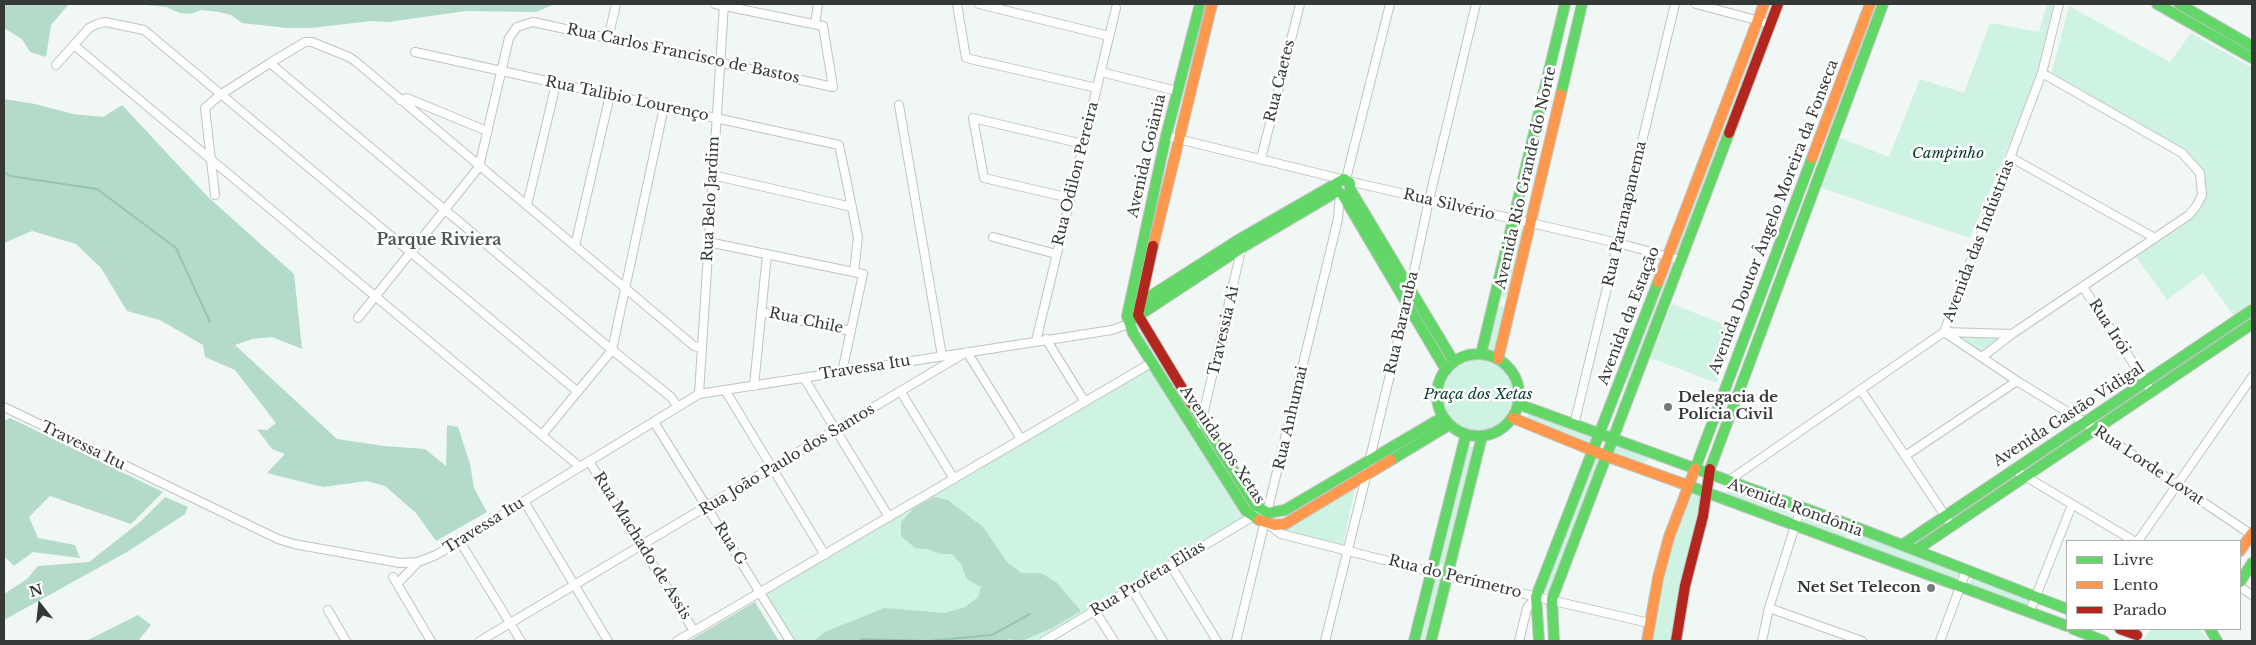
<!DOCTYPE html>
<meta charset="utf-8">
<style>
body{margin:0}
#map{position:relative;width:2256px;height:645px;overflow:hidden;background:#f0f7f4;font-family:"Libre Baskerville",serif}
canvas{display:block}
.frame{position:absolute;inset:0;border:5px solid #343836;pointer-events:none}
.legend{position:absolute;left:2066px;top:540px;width:175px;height:90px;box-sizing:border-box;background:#fff;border:1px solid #aeafaf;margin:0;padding:6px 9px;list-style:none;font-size:15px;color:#343836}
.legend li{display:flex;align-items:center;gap:10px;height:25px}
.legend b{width:25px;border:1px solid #aeafaf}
.north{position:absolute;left:15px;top:580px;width:50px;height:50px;-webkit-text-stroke:4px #fff;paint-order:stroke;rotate:344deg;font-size:14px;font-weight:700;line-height:20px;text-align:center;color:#343836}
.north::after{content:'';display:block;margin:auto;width:18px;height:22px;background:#343836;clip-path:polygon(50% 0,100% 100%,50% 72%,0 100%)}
</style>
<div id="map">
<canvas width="2256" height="645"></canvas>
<div class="frame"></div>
<ul class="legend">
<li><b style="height:6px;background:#63d668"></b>Livre</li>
<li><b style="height:6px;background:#ff974d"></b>Lento</li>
<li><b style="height:6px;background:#b3261e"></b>Parado</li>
</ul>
<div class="north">N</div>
</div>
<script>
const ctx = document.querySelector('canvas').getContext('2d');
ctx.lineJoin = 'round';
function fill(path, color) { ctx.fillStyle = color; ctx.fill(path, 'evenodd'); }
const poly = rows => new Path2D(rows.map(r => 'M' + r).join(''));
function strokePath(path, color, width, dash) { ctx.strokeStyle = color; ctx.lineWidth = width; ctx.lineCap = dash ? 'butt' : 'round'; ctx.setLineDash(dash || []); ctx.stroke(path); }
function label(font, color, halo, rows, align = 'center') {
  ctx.font = font + ' "Libre Baskerville",serif'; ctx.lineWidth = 5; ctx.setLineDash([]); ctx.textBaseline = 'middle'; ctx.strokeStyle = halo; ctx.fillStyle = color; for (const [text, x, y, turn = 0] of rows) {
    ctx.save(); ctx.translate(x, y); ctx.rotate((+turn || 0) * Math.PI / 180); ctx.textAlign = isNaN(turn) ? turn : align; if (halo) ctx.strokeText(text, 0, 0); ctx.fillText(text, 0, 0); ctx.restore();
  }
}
fill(poly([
 [1202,4,1207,4,1175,128,1173,125],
 [1875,4,1880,4,1830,134,1826,133],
 [2047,4,2055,4,2035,83,1970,238,1819,187,1838,137,1889,157,1920,79,1964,93,1990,23,2039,32],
 [2069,6,2170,62,2191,33,2252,68,2252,302,2234,316,2203,273,2167,300,2134,254,2190,217,2202,204,2207,191,2201,167,2181,148,2051,75],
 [1759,27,1765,29,1679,257,1673,255],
 [1516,228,1524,230,1508,296,1503,297,1500,294],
 [1669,265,1674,267,1629,384,1624,383],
 [1672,304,1736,329,1717,383,1650,358],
 [1503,306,1505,309,1495,351,1490,352,1486,350,1497,307],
 [1138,325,1197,421,1193,423,1133,327],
 [1962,337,1996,338,1997,339,1981,352],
 '1442 395a36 36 0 1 1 72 0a36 36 0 1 1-72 0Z',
 [1150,369,1243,518,1035,641,795,641,764,594],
 [1530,412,1590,436,1592,441,1589,444,1526,418],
 [1466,445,1473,447,1444,564,1437,563],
 [1619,446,1650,458,1641,466,1614,455,1614,448],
 [1595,457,1601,459,1548,593,1543,591],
 [1732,487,1793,509,1791,516,1729,496,1726,491],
 [1355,488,1343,545,1283,531],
 [1691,491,1703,494,1672,641,1651,641,1657,600,1670,550],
 [1806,516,1810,516,1847,529,1849,533,1847,537,1845,538,1805,524,1803,521],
 [1859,533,1959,573,1958,578,1954,578,1854,541,1856,534],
 [1434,577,1441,579,1426,641,1418,641],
 [1973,578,2029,599,2026,607,1971,585,1970,582],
 [2152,629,2199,629,2209,641,2142,641]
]), '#cff3e2');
fill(poly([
 [4,4,69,4,51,25,46,57,30,52,22,39,4,28],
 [137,4,555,4,536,12,466,11,388,22,371,21,311,28,287,28,242,23,231,15,219,12,201,10,190,14,180,13,166,7],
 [4,99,35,104,73,114,103,117,122,105,207,196,294,274,302,349,272,337,252,339,235,345,337,439,384,446,425,449,446,466,447,425,458,427,470,464,474,488,487,512,436,541,416,513,385,486,367,481,323,487,267,473,285,454,272,449,257,429,267,430,276,423,235,370,205,357,203,345,160,320,127,311,101,268,76,244,32,231,4,243],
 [10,418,163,492,131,524,50,496,29,517,38,538,75,545,80,558,33,552,14,566,4,556,4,421],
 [165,497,188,507,185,514,127,552,4,620,4,594,27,579,38,566,89,562,140,522],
 [934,497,948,500,983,527,1007,562,1021,573,1041,573,1056,582,1081,611,1052,628,1022,641,1009,639,1004,641,813,641,825,632,884,608,945,613,965,607,978,597,981,587,967,579,961,564,952,554,941,554,927,549,915,548,901,536,901,522,914,508],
 [755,602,779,641,689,641],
 [138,615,151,625,138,641,86,641]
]), '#b4dbc9');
strokePath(poly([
 [4,172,10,176,97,189,176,248,210,322],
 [859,641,863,639,928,641,992,635,1030,614]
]), '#96c6b1', 2);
const street = poly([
 [957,4,966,58,1097,88],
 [979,4,1109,36],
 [1696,4,1771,24],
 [815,24,818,4],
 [608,39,616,4],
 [75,46,580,467],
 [415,52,839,145,858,237,854,272],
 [270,63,612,350,671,397,678,407],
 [56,65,89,28,97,24,105,22,144,30,578,392],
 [1101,72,1177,91],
 [400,100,407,98,487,131],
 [899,105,942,356],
 [1166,136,1341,179],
 [2010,157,2155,238],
 [1261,159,1300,4],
 [712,175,852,207],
 [1346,179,1390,4],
 [1348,181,1618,243,1680,260],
 [215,195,205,108,220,95,270,63,305,42,312,42,349,57,355,61,694,346,702,348],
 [1070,198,984,178,973,118,1083,144],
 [527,205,556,84],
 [993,237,1056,254],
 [708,242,863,274,842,372],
 [575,246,610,95],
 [2083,287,2152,392],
 [761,312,851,331],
 [358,318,479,167,509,38,517,27,533,22,833,87,823,26,715,4],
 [1944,332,2017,381,2084,422,2252,535],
 [1944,332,2012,334],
 [1046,339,1085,402],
 [1036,341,1116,8],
 [967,352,1021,439],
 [1982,357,2012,334,2189,215,2197,205,2202,195,2200,173,2182,153,2042,73],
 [804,378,889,517],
 [754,386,767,254],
 [725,390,825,555],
 [1861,390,1952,526],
 [901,392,954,479],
 [699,394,724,4],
 [4,407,278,539,294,544,400,563,418,562,436,555,699,394,1112,330,1128,324],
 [654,422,790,641],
 [1201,424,1242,246],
 [1574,425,1675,4],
 [542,435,612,350,664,107],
 [1905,456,2017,381],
 [589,461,694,631],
 [1369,462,1407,304,1429,200,1476,4],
 [2013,469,2134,541],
 [1728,481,1944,332,2042,73,2059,4],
 [524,501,608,641],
 [1267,523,1281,534,1447,576,1649,623],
 [459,540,521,641],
 [2138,541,2252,377],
 [1171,566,1217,641],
 [393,577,431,641],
 [397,584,418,562],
 [2240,587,2252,595],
 [1132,589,1163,641],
 [1769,608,1862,641],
 [328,610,346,641],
 [1095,611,1114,641],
 [2030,611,2072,505],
 [480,641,963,354],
 [677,641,1151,363],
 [1044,641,1257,514],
 [1236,641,1338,219,1340,193],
 [1325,641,1367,473],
 [1519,641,1527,608,1536,597],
 [1762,641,1769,608,1801,507],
 [1940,641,1966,571]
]);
const fast = poly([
 [1200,4,1166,136,1127,316,1133,333,1246,511,1259,520],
 [2157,4,2252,58],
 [2179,4,2252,46],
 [1561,94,1582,4],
 [1342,194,1446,370],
 [1138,304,1238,240,1344,179,1350,183,1350,189,1454,362],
 [1135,318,1243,247,1338,191],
 [1481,354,1565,4],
 '1437 395a41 41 0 1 1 82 0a41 41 0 1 1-82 0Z',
 [1191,403,1255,505,1268,513,1285,510,1443,417],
 [1518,404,1853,526,2067,609],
 [1391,460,1449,425],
 [1695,469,1812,158],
 [1710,469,1883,4],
 [1681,483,2067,626],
 [1902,545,2252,310],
 [1916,550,2252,324],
 [2240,582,2252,563],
 [2073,629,2104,641],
 [2210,629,2217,641],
 [1414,641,1466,434],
 [1431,641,1482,436],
 [1539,641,1536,597,1658,282],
 [1554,641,1552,599,1729,133]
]);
const slow = poly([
 [1812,158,1870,4],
 [1153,246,1212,4],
 [1658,282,1764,4],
 [1498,359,1561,94],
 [1513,418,1606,456,1681,483],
 [1259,520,1275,525,1285,524,1391,460],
 [2240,551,2252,533],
 [1647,641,1658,578,1669,537,1695,469]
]);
const jam = poly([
 [1729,133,1778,4],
 [1153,246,1138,315,1191,403],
 [2120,629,2137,635],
 [1676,641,1685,586,1703,516,1710,469]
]);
strokePath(street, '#c0c4c2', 10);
strokePath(fast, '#c0c4c2', 12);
strokePath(slow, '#c0c4c2', 12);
strokePath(jam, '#c0c4c2', 12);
strokePath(street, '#fdfefd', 8);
strokePath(fast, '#63d668', 10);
strokePath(slow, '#ff974d', 10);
strokePath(jam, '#b3261e', 10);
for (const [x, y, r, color] of [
 [1668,407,5,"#767b78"],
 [1931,588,5,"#767b78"]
]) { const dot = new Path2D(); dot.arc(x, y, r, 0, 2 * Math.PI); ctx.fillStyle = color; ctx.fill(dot); strokePath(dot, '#fff', 2); }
label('15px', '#343836', '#fff', [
 ["Rua Carlos Francisco de Bastos",683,54,12],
 ["Rua Caetes",1280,81,-76],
 ["Rua Talibio Lourenço",627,99,12],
 ["Avenida Goiânia",1147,156,-77],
 ["Rua Odilon Pereira",1076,174,-76],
 ["Avenida Rio Grande do Norte",1526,178,-77],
 ["Rua Belo Jardim",711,199,-87],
 ["Rua Silvério",1449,205,13],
 ["Rua Paranapanema",1625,214,-77],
 ["Avenida Doutor Ângelo Moreira da Fonseca",1774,217,-69],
 ["Avenida das Indústrias",1979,241,-69],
 ["Avenida da Estação",1629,316,-69],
 ["Rua Chile",806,321,12],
 ["Rua Bararuba",1402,323,-77],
 ["Rua Irói",2109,327,57],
 ["Travessia Ai",1224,331,-77],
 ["Travessa Itu",865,368,-9],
 ["Avenida Gastão Vidigal",2069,415,-33],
 ["Rua Anhumai",1291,418,-77],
 ["Avenida dos Xetas",1222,445,56],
 ["Travessa Itu",83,446,26],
 ["Rua João Paulo dos Santos",787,460,-31],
 ["Rua Lorde Lovat",2149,466,34],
 ["Avenida Rondônia",1795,508,20],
 ["Travessa Itu",484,526,-32],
 ["Rua G",730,544,58],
 ["Rua Machado de Assis",642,546,58],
 ["Rua do Perímetro",1455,577,14],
 ["Rua Profeta Elias",1148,579,-31]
]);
label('italic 15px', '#09412e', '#fff', [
 ["Campinho",1948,154],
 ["Praça dos Xetas",1478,395]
]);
label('bold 15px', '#343836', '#fff', [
 ["Delegacia de",1678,398],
 ["Polícia Civil",1678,415],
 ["Net Set Telecon",1921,588,"right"]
], 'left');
label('bold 16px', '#4d5752', '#fff', [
 ["Parque Riviera",439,240]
]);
</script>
